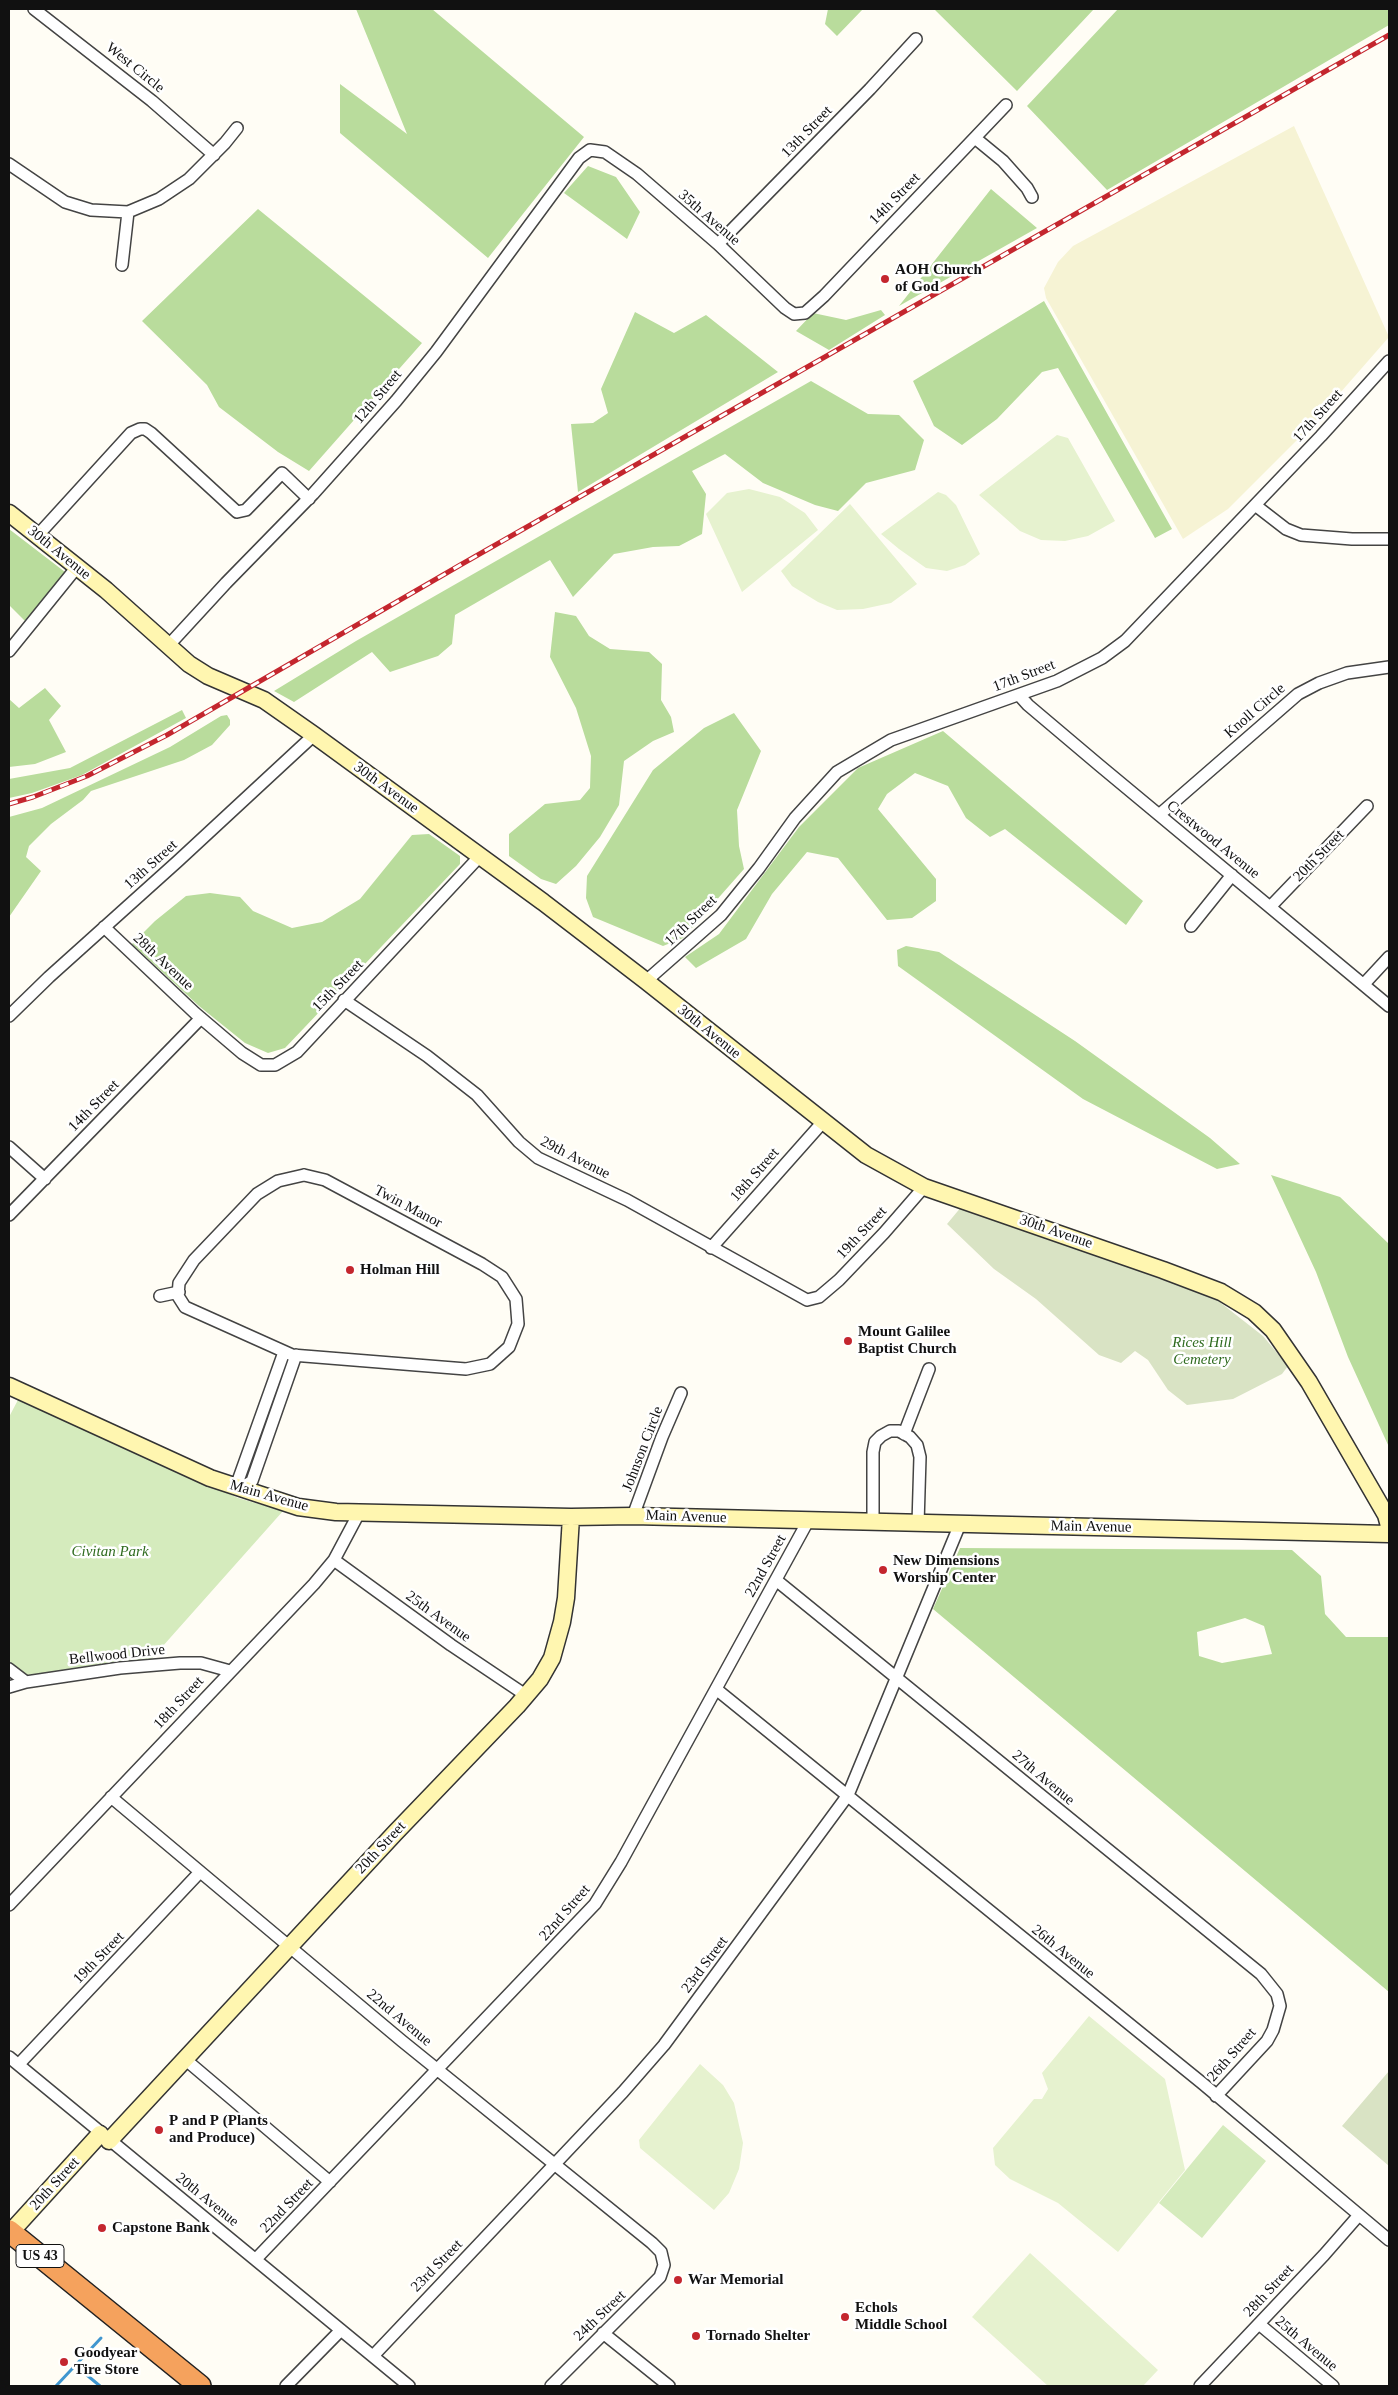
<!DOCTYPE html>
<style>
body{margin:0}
#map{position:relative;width:1398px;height:2395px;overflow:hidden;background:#fffdf5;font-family:Georgia,serif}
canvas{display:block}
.frame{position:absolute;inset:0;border:10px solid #111;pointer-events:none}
</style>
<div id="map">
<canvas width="1398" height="2395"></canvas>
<div class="frame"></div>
</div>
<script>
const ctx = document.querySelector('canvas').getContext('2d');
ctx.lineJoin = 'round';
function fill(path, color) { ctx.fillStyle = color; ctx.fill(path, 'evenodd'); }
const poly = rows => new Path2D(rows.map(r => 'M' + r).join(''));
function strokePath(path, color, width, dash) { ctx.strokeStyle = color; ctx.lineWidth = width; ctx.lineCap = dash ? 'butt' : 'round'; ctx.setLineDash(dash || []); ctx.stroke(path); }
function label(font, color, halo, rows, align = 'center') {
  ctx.font = font + ' Georgia,serif'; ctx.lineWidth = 5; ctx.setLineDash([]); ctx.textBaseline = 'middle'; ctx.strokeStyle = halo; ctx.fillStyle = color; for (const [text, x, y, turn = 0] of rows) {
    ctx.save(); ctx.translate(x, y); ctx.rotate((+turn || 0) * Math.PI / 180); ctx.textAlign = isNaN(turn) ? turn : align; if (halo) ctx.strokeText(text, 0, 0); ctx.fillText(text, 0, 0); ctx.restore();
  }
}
fill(poly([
 [1294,126,1389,337,1312,425,1228,509,1183,539,1046,298,1044,288,1058,262,1073,246]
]), '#f6f3d4');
fill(poly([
 [19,1398,238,1498,283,1511,146,1665,28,1679,9,1661,9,1417],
 [1223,2125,1266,2161,1202,2238,1159,2203]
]), '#d5ebbd');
fill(poly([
 [356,9,432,9,584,137,488,258,340,133,340,84,407,134],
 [828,9,863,9,837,36,825,24],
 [934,9,1094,9,1017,91],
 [1118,9,1389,9,1389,25,1107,190,1027,106],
 [588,166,616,177,640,212,627,239,564,193],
 [991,189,1037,228,899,306],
 [258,209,422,343,309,471,278,452,219,407,207,385,142,321],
 [1044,301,1172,529,1155,538,1058,368,1042,372,997,419,962,445,934,426,913,381],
 [881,310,885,315,829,350,796,331,813,313,846,320],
 [635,312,674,333,706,315,778,372,578,492,571,424,593,423,608,413,601,389],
 [811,381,868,414,899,415,924,440,915,470,866,483,838,511,815,505,763,483,725,454,692,471,706,494,702,534,679,546,653,547,614,554,573,597,550,560,455,615,452,644,438,656,390,672,372,652,294,702,274,691,356,641],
 [9,529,65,572,25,621,9,605],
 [555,612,576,616,589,636,610,649,649,652,662,664,661,700,671,717,674,732,653,741,624,761,619,805,600,837,576,866,556,884,541,879,509,856,509,834,545,804,580,800,590,788,591,756,576,708,550,657],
 [45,688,61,706,49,720,66,752,35,764,9,767,9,699,19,708],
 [182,710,186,718,82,775,32,793,9,798,9,779,70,768],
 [734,713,761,751,737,810,739,846,744,869,683,938,663,946,593,917,586,898,587,876,653,770,704,728],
 [227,715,230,720,230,725,212,745,184,760,91,791,83,800,51,824,29,846,26,857,41,871,9,917,9,817,42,808,170,747,221,716],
 [943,731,1143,901,1126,925,1005,829,990,837,966,818,948,786,915,773,887,794,878,809,936,879,936,901,912,918,887,920,838,858,807,852,772,894,746,939,696,968,685,957,719,934,799,827,858,768],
 [429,834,460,856,460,864,285,1048,268,1053,245,1043,199,1006,132,944,155,921,186,896,210,893,240,897,253,911,292,928,322,922,360,899,412,835],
 [906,946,939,952,1075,1041,1210,1138,1240,1164,1217,1169,1083,1099,898,966,897,950],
 [1271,1175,1340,1197,1389,1244,1389,1447,1348,1357,1316,1272],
 [960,1548,1292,1550,1321,1576,1325,1614,1346,1637,1389,1637,1389,1992,933,1609],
 [1245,1618,1264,1626,1272,1654,1222,1663,1199,1656,1197,1632]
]), '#b9dc9c');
fill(poly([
 [962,1206,1177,1283,1217,1300,1263,1336,1288,1366,1282,1374,1233,1399,1187,1405,1168,1390,1148,1360,1135,1351,1121,1363,1099,1355,1036,1299,994,1269,947,1224],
 [1389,2071,1389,2166,1342,2126]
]), '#d9e3c4');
fill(poly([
 [1057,435,1068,438,1115,521,1088,536,1065,541,1041,540,1020,531,979,495],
 [749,489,780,497,805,513,818,530,742,592,706,514,727,493],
 [938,492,946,495,956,505,980,554,965,565,947,571,926,568,899,549,881,534],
 [850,504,917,584,891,603,863,609,837,610,818,602,792,586,781,571],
 [1089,2016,1165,2079,1185,2170,1118,2252,1058,2203,1010,2179,995,2165,993,2148,1034,2099,1042,2099,1048,2089,1042,2073],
 [700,2064,723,2085,734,2103,743,2143,739,2169,729,2193,714,2210,640,2148,639,2140],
 [1030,2253,1158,2370,1143,2386,1048,2386,972,2317]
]), '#e6f2cf');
strokePath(poly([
 [76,2366,100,2386],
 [56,2386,101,2338]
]), '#3f96cf', 3);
const street = poly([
 [34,9,152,101,214,155],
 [975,138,1003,161,1027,188,1032,197],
 [9,164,65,202,91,210,128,212],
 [718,244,870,89,916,39],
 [122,265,128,212,159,199,189,179,225,143,237,128],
 [1255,505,1286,529,1301,535,1352,539,1389,539],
 [38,535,131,433,140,429,145,429,151,433,237,512,246,510,282,473,309,499],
 [168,646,226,583,313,494,396,401,436,352,579,158,590,150,605,152,637,174,718,244,785,308,794,314,805,313,824,296,1006,105],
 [9,651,77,567],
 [1019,695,1028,705,1099,765,1389,1006],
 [1159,815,1298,694,1319,683,1347,673,1389,667],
 [1271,906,1367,806],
 [1191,926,1232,875],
 [104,927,195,1013,242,1053,261,1065,275,1065,297,1052,480,856],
 [646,981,721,915,759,868,795,818,837,772,891,740,1057,681,1102,658,1125,641,1321,436,1389,361],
 [1364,984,1389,957],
 [344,1000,427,1056,477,1095,519,1142,538,1158,627,1200,807,1300,819,1297,839,1280,884,1233,924,1187],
 [9,1016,49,977,178,861,314,735],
 [9,1147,45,1179],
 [304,1175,325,1180,482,1264,502,1277,516,1299,518,1324,509,1347,490,1364,466,1369,292,1355,185,1307,178,1296,179,1283,194,1260,257,1194,278,1181,304,1175],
 [9,1215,201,1018],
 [711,1248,822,1123],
 [160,1296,179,1292],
 [284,1352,239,1478,240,1489,252,1481,296,1355],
 [904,1434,929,1369],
 [633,1516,662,1437,681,1393],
 [873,1522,873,1452,875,1442,881,1436,890,1431,899,1431,910,1437,917,1445,920,1457,918,1524],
 [334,1560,451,1645,527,1696],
 [776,1580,1261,1974,1277,1994,1280,2006,1273,2030,1267,2041,1216,2096],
 [9,1669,26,1682],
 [9,1687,26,1682,120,1668,180,1663,201,1663,230,1671],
 [716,1689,1202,2083,1389,2240],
 [111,1797,402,2041,652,2243,661,2252,664,2265,660,2277,551,2386],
 [9,1905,314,1584,334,1560,359,1513],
 [9,2057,409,2386],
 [186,2060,330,2182],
 [19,2064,200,1872],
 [256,2259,595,1904,621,1862,808,1521],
 [1259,2324,1333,2386],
 [603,2333,669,2386],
 [373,2356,623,2092,664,2045,848,1795,960,1524],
 [286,2386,341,2330],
 [1200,2386,1324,2255,1359,2215]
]);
const secondary = poly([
 [9,513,106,590,189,664,208,676,264,700,314,735,543,902,646,981,866,1155,924,1187,1163,1270,1221,1292,1254,1312,1273,1330,1309,1382,1386,1515,1389,1526],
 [9,1386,210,1478,298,1507,336,1512,571,1517,633,1516,1389,1534],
 [109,2141,395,1833,517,1706,540,1679,552,1658,562,1622,566,1598,571,1517],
 [9,2234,100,2134]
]);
const highway = poly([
 [9,2231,200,2386]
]);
strokePath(street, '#444', 14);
strokePath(secondary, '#333', 19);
strokePath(highway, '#222', 24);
strokePath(street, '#fff', 11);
strokePath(secondary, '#fff6b0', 16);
strokePath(highway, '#f5a25d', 21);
const rail = poly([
 [9,804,33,797,87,776,167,735,462,564,1389,35]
]);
strokePath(rail, '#c4262e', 5);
strokePath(rail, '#fff', 3, [9]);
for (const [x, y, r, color] of [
 [885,279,5,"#c4262e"],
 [350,1270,5,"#c4262e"],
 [848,1341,5,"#c4262e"],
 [883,1570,5,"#c4262e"],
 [159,2130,5,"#c4262e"],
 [102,2228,5,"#c4262e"],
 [678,2280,5,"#c4262e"],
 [845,2317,5,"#c4262e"],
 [696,2336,5,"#c4262e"],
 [64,2362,5,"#c4262e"]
]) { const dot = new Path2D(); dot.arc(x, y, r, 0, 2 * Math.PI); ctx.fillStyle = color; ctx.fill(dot); strokePath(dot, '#fff', 2); }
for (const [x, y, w] of [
 [40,2256,48]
]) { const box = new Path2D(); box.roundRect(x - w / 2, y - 11.5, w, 23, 4); ctx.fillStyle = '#fff'; ctx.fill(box); strokePath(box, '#111', 1); }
label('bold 14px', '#111', null, [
 ["US 43",40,2256]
]);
label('15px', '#111', '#fff', [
 ["West Circle",135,68,39],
 ["13th Street",807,132,-46],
 ["14th Street",895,199,-46],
 ["35th Avenue",709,218,41],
 ["12th Street",378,397,-50],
 ["17th Street",1318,416,-48],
 ["30th Avenue",59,553,39],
 ["17th Street",1024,676,-21],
 ["Knoll Circle",1255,711,-41],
 ["30th Avenue",386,788,36],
 ["Crestwood Avenue",1213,840,39],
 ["20th Street",1319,856,-46],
 ["13th Street",151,865,-42],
 ["17th Street",691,921,-44],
 ["28th Avenue",163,962,43],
 ["15th Street",338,986,-46],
 ["30th Avenue",709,1032,39],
 ["14th Street",94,1106,-46],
 ["29th Avenue",575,1158,27],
 ["18th Street",755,1175,-49],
 ["Twin Manor",408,1207,28],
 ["30th Avenue",1056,1232,19],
 ["19th Street",862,1233,-47],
 ["Johnson Circle",643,1449,-69],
 ["Main Avenue",269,1496,16],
 ["Main Avenue",686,1517,2],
 ["Main Avenue",1091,1527,1],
 ["22nd Street",766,1566,-61],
 ["25th Avenue",438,1617,36],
 ["Bellwood Drive",117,1655,-6],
 ["18th Street",179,1703,-47],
 ["27th Avenue",1043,1778,40],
 ["20th Street",381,1848,-47],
 ["22nd Street",565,1913,-49],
 ["26th Avenue",1063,1952,39],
 ["19th Street",99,1958,-46],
 ["23rd Street",705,1965,-53],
 ["22nd Avenue",399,2018,40],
 ["26th Street",1232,2055,-49],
 ["20th Street",55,2184,-48],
 ["20th Avenue",207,2200,39],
 ["22nd Street",287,2206,-46],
 ["23rd Street",437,2266,-46],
 ["28th Street",1269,2291,-47],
 ["24th Street",600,2316,-44],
 ["25th Avenue",1306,2344,40]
]);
label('bold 15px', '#111', '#fff', [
 ["AOH Church",895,270],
 ["of God",895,287],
 ["Holman Hill",360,1270],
 ["Mount Galilee",858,1332],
 ["Baptist Church",858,1349],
 ["New Dimensions",893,1561],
 ["Worship Center",893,1578],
 ["P and P (Plants",169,2121],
 ["and Produce)",169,2138],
 ["Capstone Bank",112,2228],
 ["War Memorial",688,2280],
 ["Echols",855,2308],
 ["Middle School",855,2325],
 ["Tornado Shelter",706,2336],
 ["Goodyear",74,2353],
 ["Tire Store",74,2370]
], 'left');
label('italic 15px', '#2f6b1f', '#fff', [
 ["Rices Hill",1202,1343],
 ["Cemetery",1202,1360],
 ["Civitan Park",110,1552]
]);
</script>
